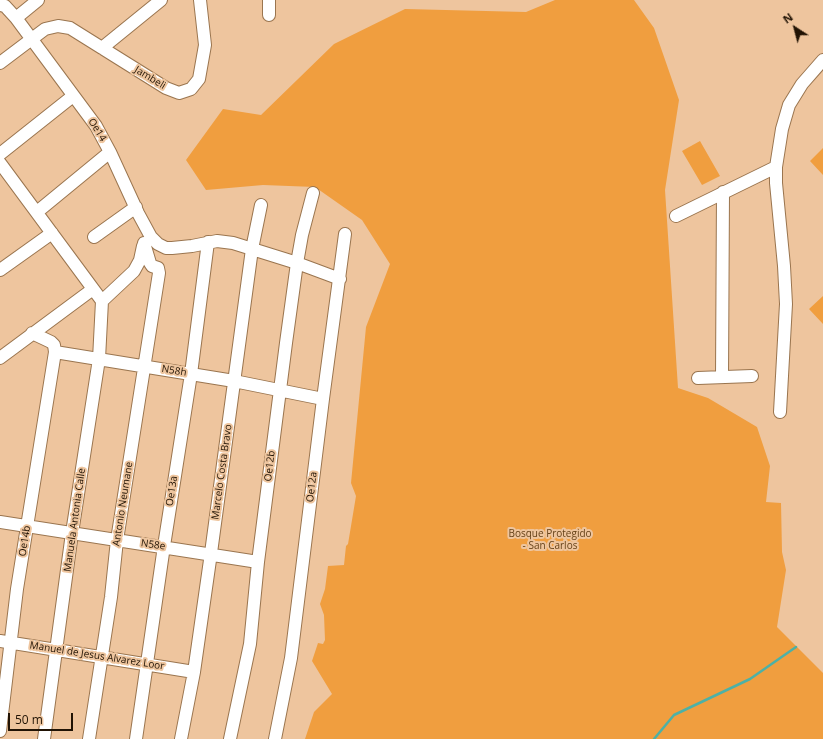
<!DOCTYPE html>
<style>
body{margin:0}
#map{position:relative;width:823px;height:739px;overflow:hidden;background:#eec59e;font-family:"Open Sans",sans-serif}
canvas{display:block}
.north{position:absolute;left:775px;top:8px;width:40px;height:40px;-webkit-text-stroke:3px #eec59e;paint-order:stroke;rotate:324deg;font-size:11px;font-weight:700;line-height:16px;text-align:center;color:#211304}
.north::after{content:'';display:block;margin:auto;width:14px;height:18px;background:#211304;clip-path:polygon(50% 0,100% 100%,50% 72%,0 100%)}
.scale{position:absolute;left:8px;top:713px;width:65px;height:18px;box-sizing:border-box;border:2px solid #211304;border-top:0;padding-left:5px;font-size:12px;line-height:14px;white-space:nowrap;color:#211304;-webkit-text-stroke:3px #eec59e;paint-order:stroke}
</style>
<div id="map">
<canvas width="823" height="739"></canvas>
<div class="north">N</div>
<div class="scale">50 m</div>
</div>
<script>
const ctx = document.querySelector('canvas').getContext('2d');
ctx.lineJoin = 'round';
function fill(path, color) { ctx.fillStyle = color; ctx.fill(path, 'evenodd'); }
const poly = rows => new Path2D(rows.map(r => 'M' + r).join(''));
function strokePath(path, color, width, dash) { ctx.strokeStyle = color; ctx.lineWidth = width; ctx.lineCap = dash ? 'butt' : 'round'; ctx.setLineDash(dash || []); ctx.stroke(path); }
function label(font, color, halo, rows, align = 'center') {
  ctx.font = font + ' "Open Sans",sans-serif'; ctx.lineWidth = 4; ctx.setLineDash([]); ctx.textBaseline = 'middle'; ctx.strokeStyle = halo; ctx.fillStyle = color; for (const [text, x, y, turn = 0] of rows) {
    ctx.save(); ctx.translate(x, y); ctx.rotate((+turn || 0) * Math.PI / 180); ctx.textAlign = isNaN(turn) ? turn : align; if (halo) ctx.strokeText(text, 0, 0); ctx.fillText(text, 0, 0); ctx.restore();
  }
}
fill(poly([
 [555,0,634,0,654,28,679,100,665,190,678,388,708,398,757,427,770,466,766,502,781,503,782,552,786,570,777,627,823,673,823,739,305,739,314,712,332,694,312,661,318,643,323,644,325,640,324,615,320,604,325,589,328,566,344,565,346,546,348,544,356,496,351,483,366,327,390,264,362,220,315,187,263,185,206,190,186,160,223,109,261,115,334,44,405,9,526,12],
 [700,141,720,176,702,185,682,151],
 [823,148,823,175,810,161],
 [823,296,823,324,809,309]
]), '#f09e3f');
strokePath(poly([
 [654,739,674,715,750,679,796,647]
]), '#4db1a6', 2.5);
const minor = poly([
 [269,0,269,15],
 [0,5,5,6,16,18,96,126,110,152,138,213,151,237,158,244,166,248,172,248,192,246,217,241,233,243,297,263,340,279],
 [16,18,38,0],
 [102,48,161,0],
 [0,63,45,29,58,26,70,28,166,88,179,93,191,89,199,79,205,45,200,0],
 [0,154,73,96],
 [0,163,102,301],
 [37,212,110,152],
 [676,216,776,167],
 [94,237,136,207],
 [0,270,52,233],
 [102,301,134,271,140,260,143,246],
 [55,352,234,381,323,399],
 [0,358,93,289],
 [722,377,723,192],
 [698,378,752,376],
 [780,412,786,304,784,266,776,183,776,167,782,129,789,105,802,84,823,60],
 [0,522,258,562],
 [0,641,194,672],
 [0,731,17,589,55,352,54,345,51,342,32,333],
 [44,739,72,533,99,359,102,301],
 [89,739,111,597,117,540,159,273,158,268,152,266,150,263,144,243],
 [136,739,164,546,191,374,208,242],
 [181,739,194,672,211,553,252,249,261,205],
 [230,739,250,644,258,562,286,343,297,263,302,235,313,193],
 [275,739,291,658,323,399,345,234]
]);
strokePath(minor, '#9a754f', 14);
strokePath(minor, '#fff', 12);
label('10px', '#211304', '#eec59e', [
 ["Jambeli",150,78,31],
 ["Oe14",97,130,58],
 ["N58h",174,371,9],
 ["Oe12b",270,466,-83],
 ["Marcelo Costa Bravo",222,472,-82],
 ["Oe12a",312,487,-83],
 ["Oe13a",172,491,-81],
 ["Antonio Neumane",123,504,-81],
 ["Manuela Antonia Calle",75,520,-82],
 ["Oe14b",25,541,-81],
 ["N58e",153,545,8],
 ["Manuel de Jesus Alvarez Loor",97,656,9]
]);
label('10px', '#664219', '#eec59e', [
 ["Bosque Protegido",550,534],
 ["- San Carlos",550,546]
]);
</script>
